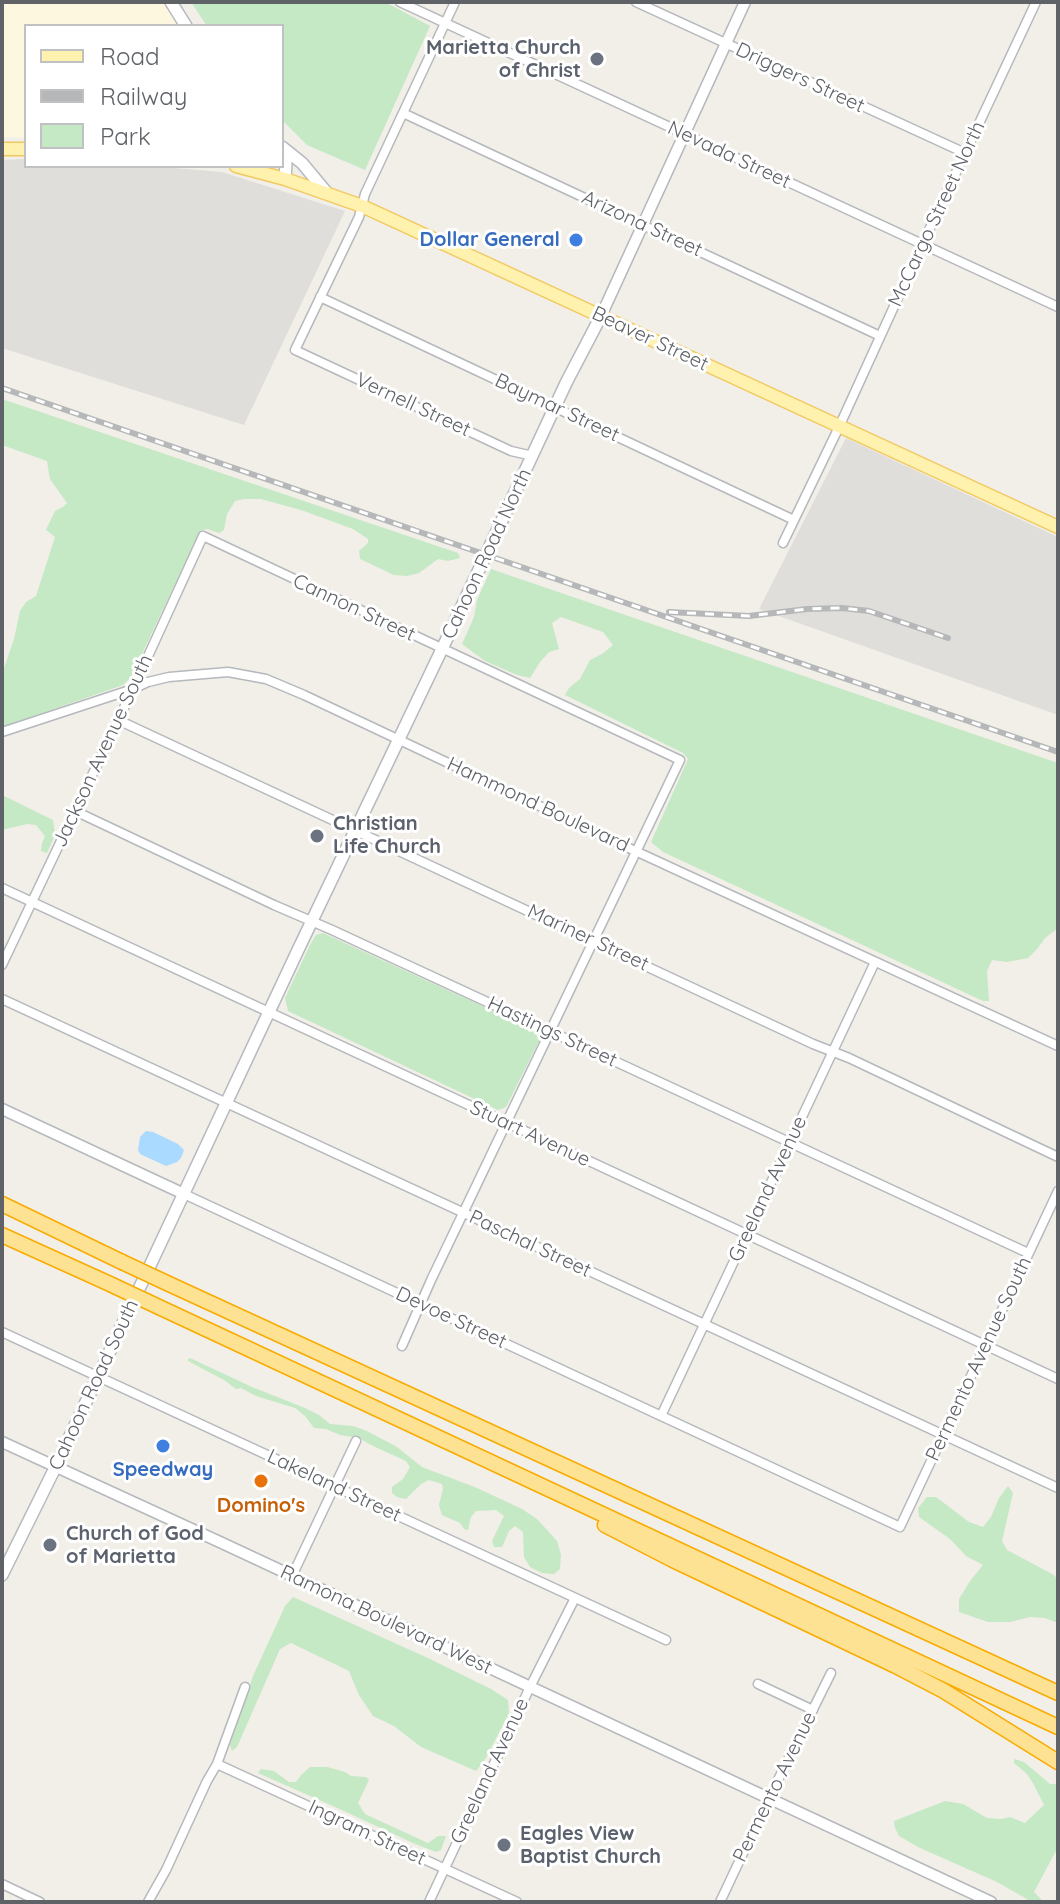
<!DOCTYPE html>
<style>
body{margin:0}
#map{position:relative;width:1060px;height:1904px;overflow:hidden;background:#f1efe8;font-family:Quicksand,sans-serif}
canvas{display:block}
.frame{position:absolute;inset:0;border:4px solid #5f6368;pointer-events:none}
.legend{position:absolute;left:24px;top:24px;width:260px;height:144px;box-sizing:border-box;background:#fff;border:2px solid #bfc1c3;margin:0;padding:10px 14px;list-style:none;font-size:24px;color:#5f6368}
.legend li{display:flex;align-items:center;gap:16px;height:40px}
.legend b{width:40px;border:2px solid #bfc1c3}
</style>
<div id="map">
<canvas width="1060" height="1904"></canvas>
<div class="frame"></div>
<ul class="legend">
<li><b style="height:10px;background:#fff2af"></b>Road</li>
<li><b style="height:10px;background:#b6b7b8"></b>Railway</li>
<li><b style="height:22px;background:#c5e8c5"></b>Park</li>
</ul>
</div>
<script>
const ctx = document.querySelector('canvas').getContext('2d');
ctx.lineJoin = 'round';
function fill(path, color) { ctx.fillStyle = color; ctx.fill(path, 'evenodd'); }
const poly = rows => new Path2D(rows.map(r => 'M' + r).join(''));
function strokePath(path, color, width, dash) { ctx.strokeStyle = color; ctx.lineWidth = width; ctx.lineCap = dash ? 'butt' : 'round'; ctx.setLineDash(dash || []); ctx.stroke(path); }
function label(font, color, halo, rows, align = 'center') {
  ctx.font = font + ' Quicksand,sans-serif'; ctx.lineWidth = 6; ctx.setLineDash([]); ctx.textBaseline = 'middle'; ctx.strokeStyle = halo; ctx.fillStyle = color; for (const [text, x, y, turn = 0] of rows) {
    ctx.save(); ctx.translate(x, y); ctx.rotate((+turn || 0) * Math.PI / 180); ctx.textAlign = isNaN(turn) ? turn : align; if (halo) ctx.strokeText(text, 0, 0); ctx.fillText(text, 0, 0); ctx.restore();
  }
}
fill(poly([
 [2,2,166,2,179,26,26,26,26,138,2,137]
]), '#fef7e0');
fill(poly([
 [26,159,26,166,151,166,222,172,345,211,244,425,2,348,2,160],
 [846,438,1058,537,1058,715,759,609]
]), '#e0deda');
fill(poly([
 [191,2,385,2,430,26,365,170,307,145,282,120,282,26,207,26],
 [2,399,458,553,460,558,448,561,438,559,419,573,407,576,394,575,360,559,359,551,368,543,368,539,353,529,301,510,261,499,244,499,235,501,227,514,224,530,219,533,207,529,200,531,131,677,123,685,2,727,2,674,14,639,20,611,26,602,36,596,55,537,46,530,55,511,63,507,67,503,50,479,47,461,2,445],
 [491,569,1058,763,1058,928,1045,938,1038,948,1028,958,1007,962,992,960,987,971,989,1001,983,1001,663,852,651,842,688,759,683,753,565,695,569,688,580,679,590,660,602,654,613,645,603,632,561,617,552,623,559,649,549,652,540,662,530,678,517,675,485,661,462,644,474,617,477,600],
 [2,795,53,820,55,835,47,853,41,851,42,843,45,836,36,825,27,824,2,830],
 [323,933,517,1022,537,1033,539,1041,506,1107,498,1110,288,1011,285,998,310,945,316,935],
 [190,1358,252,1387,305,1408,319,1415,330,1424,353,1426,367,1431,397,1447,422,1467,477,1488,522,1509,537,1519,557,1541,561,1555,560,1569,554,1574,542,1573,530,1567,524,1557,523,1532,515,1526,509,1531,502,1547,494,1547,492,1541,504,1516,496,1510,476,1511,471,1517,468,1530,464,1529,460,1523,442,1515,439,1505,443,1489,442,1484,429,1480,421,1484,406,1499,397,1497,392,1493,392,1487,403,1479,410,1467,406,1461,371,1445,359,1438,340,1435,326,1429,314,1428,305,1416,295,1408,256,1396,241,1388,236,1389,224,1380,188,1361,188,1359],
 [1008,1486,1013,1493,1002,1541,1007,1550,1054,1575,1058,1580,1058,1623,1045,1618,1030,1617,1010,1622,988,1622,959,1612,959,1599,970,1581,983,1565,966,1556,950,1539,919,1517,918,1508,927,1497,936,1497,969,1522,983,1527,991,1517,999,1498],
 [293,1597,430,1659,491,1689,508,1700,509,1713,486,1758,476,1771,421,1747,394,1726,373,1716,359,1695,349,1671,291,1643,280,1649,237,1747,232,1751,230,1745,253,1676,285,1606],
 [1014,1759,1024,1762,1050,1784,1058,1784,1058,1847,1034,1892,1044,1902,1032,1902,997,1882,920,1848,899,1836,895,1828,894,1821,945,1801,963,1804,987,1818,1001,1819,1010,1817,1025,1823,1044,1805,1033,1783,1026,1773,1014,1763],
 [310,1767,327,1767,345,1772,351,1776,366,1777,369,1780,358,1803,365,1814,428,1843,438,1836,446,1836,441,1850,436,1852,413,1843,335,1807,258,1773,261,1769,274,1771,289,1782,296,1782,301,1775]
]), '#c5e8c5');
fill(poly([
 [146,1131,153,1132,178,1144,184,1150,181,1158,177,1162,166,1166,140,1154,138,1150,140,1137]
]), '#aadaff');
const minor = poly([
 [400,2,1058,307],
 [455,2,365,194,359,217,295,350,511,451,533,456],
 [636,2,965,153],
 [403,113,880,336],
 [320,297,794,520],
 [783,543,839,427,922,245,1036,2],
 [118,720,813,1044,849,1058,1058,1157],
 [2,732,133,689,148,682,169,677,228,672,266,679,304,695,618,843,1058,1046],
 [75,811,274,905,332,930,1028,1253],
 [2,888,1058,1379],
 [2,965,133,689,203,536,680,760,432,1278,402,1346],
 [2,999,1058,1488],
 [184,1194,900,1527,1058,1191],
 [2,1332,666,1640],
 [661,1416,875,962],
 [292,1576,356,1441],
 [758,1684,813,1710],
 [217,1764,517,1902],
 [2,1884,40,1902],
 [148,1902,166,1870,207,1781,217,1764,245,1687],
 [429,1902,530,1687,575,1598],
 [720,1902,769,1798,831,1673]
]);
const tertiary = poly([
 [601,316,745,2],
 [2,1109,184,1194],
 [2,1442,222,1543,991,1902]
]);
const secondary = poly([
 [171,2,186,26],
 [282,147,302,163,327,193],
 [282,151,286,163,285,179],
 [2,1575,56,1466,298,950,442,649,566,383,601,316]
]);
const primary = poly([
 [2,149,26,149],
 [236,166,285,179,362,206,1058,527]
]);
const motorway = poly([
 [2,1204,122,1262],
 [2,1235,110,1284],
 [169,1284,1058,1693],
 [161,1308,1058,1727],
 [605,1525,673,1560,896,1666,944,1691,1058,1762]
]);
strokePath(minor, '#b5b8bc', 11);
strokePath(tertiary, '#b5b8bc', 13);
strokePath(secondary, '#b6babf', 14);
strokePath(primary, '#f2c960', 15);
strokePath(motorway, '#f9ab00', 17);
strokePath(minor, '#fff', 8);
strokePath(tertiary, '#fff', 10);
strokePath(secondary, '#fff', 11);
strokePath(primary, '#fff2af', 12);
strokePath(motorway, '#fde293', 14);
const rail = poly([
 [2,388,1058,752],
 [669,612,749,616,807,609,842,608,869,611,948,638]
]);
strokePath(rail, '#b6b7b8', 6);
strokePath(rail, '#fff', 3, [9]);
const motorwayBridge = poly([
 [122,1262,169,1284],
 [110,1284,161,1308]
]);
strokePath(motorwayBridge, '#f9ab00', 17, []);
strokePath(motorwayBridge, '#fde293', 14);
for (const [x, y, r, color] of [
 [597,59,8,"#6b7280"],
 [576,240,8,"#3f7fe0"],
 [317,836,8,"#6b7280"],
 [163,1446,8,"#3f7fe0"],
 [261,1481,8,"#e8710a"],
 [50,1545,8,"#6b7280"],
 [504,1845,8,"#6b7280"]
]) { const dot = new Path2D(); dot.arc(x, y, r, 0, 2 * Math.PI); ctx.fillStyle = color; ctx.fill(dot); strokePath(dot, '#fff', 3); }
label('bold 20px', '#5b616d', '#fff', [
 ["Marietta Church",581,48,"right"],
 ["of Christ",581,71,"right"],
 ["Christian",333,824],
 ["Life Church",333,847],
 ["Church of God",66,1534],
 ["of Marietta",66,1557],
 ["Eagles View",520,1834],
 ["Baptist Church",520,1857]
], 'left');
label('20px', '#5f6368', '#fff', [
 ["Driggers Street",800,78,25],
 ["Nevada Street",729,155,25],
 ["McCargo Street North",937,214,-65],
 ["Arizona Street",642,224,25],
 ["Beaver Street",650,339,25],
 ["Vernell Street",413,405,25],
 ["Baymar Street",557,408,25],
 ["Cahoon Road North",487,554,-65],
 ["Cannon Street",354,608,25],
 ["Jackson Avenue South",103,751,-65],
 ["Hammond Boulevard",538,805,25],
 ["Mariner Street",588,938,25],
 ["Hastings Street",552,1032,25],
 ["Stuart Avenue",530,1134,25],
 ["Greeland Avenue",768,1189,-65],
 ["Paschal Street",530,1244,25],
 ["Devoe Street",451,1318,25],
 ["Permento Avenue South",979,1359,-65],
 ["Cahoon Road South",94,1385,-65],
 ["Lakeland Street",334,1486,25],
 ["Ramona Boulevard West",386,1620,25],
 ["Greeland Avenue",490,1771,-65],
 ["Permento Avenue",775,1787,-64],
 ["Ingram Street",367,1833,25]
]);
label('bold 20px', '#366cbe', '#fff', [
 ["Dollar General",560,240],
 ["Speedway",163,1470,"center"]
], 'right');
label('bold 20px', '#c56008', '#fff', [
 ["Domino's",261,1506]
]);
</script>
